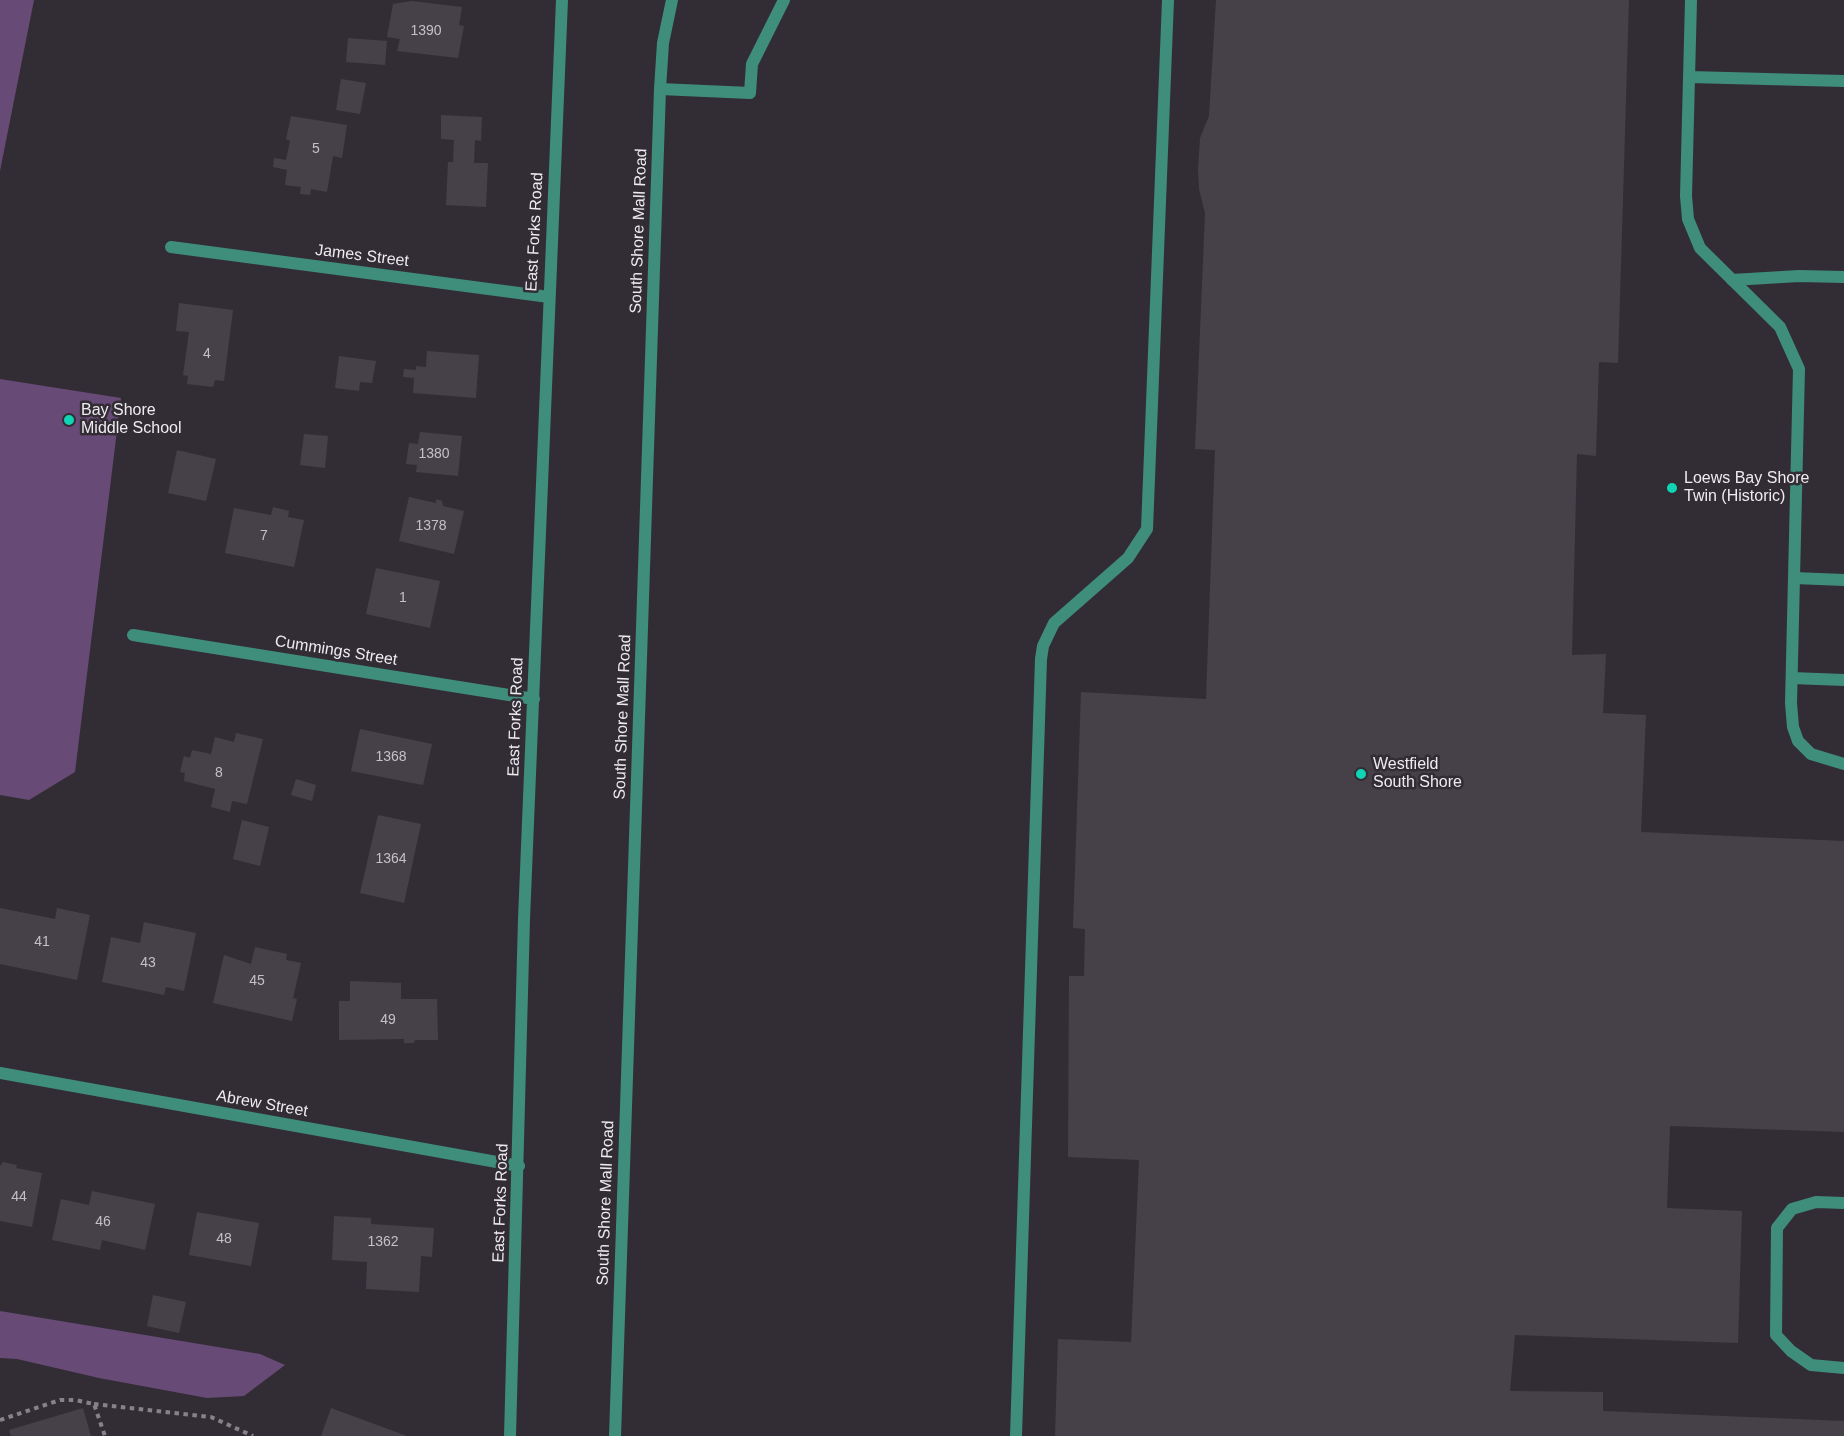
<!DOCTYPE html>
<style>
body{margin:0}
canvas{display:block;background:#322c34}
</style>
<canvas width="1844" height="1436"></canvas>
<script>
const ctx = document.querySelector('canvas').getContext('2d');
ctx.lineJoin = 'round';
function fill(path, color) { ctx.fillStyle = color; ctx.fill(path, 'evenodd'); }
const poly = rows => new Path2D(rows.map(r => 'M' + r).join(''));
function strokePath(path, color, width, dash) { ctx.strokeStyle = color; ctx.lineWidth = width; ctx.lineCap = dash ? 'butt' : 'round'; ctx.setLineDash(dash || []); ctx.stroke(path); }
function label(font, color, halo, rows, align = 'center') {
  ctx.font = font + ' Helvetica,sans-serif'; ctx.lineWidth = 5; ctx.setLineDash([]); ctx.textBaseline = 'middle'; ctx.strokeStyle = halo; ctx.fillStyle = color; for (const [text, x, y, turn = 0] of rows) {
    ctx.save(); ctx.translate(x, y); ctx.rotate((+turn || 0) * Math.PI / 180); ctx.textAlign = isNaN(turn) ? turn : align; if (halo) ctx.strokeText(text, 0, 0); ctx.fillText(text, 0, 0); ctx.restore();
  }
}
fill(poly([
 [0,0,34,0,0,171],
 [0,379,121,398,75,772,29,800,0,795],
 [0,1311,260,1354,285,1365,244,1396,207,1398,99,1378,17,1359,0,1358]
]), '#674a75');
fill(poly([
 [1216,0,1629,0,1618,363,1599,362,1596,456,1577,454,1572,655,1606,654,1603,713,1646,715,1641,832,1844,841,1844,1132,1670,1126,1667,1208,1742,1211,1738,1343,1515,1335,1510,1391,1603,1392,1603,1411,1844,1421,1844,1436,1055,1436,1058,1339,1131,1342,1139,1160,1068,1157,1069,976,1084,976,1085,929,1073,928,1081,692,1206,699,1215,450,1195,449,1205,213,1199,189,1198,169,1200,138,1209,116],
 [412,1,462,7,459,25,464,26,458,58,397,51,400,39,387,37,393,4],
 [348,38,387,41,385,65,346,62],
 [341,79,366,83,360,114,336,110],
 [441,115,482,117,481,141,475,140,474,163,488,163,486,207,446,205,448,162,453,162,454,140,441,139],
 [291,116,347,125,342,158,333,156,327,192,311,189,310,195,300,194,301,187,285,185,287,170,273,167,274,158,286,160,290,141,286,139],
 [179,303,233,310,224,381,215,380,213,387,187,384,188,376,183,375,189,332,176,331],
 [427,351,479,355,476,398,413,393,414,378,403,377,404,369,416,370,416,366,426,367],
 [339,356,376,361,372,383,360,382,359,391,335,388],
 [420,432,462,436,458,476,416,472,417,465,406,464,409,443,418,444],
 [304,434,328,436,325,468,300,465],
 [177,450,216,459,206,501,168,493],
 [409,497,436,503,436,499,442,501,443,506,464,511,454,554,399,541],
 [273,507,289,511,288,517,304,520,294,567,225,553,234,508,271,515],
 [376,568,440,581,430,628,366,614],
 [360,729,432,744,423,785,351,771],
 [236,733,263,739,247,804,232,801,230,812,211,807,215,789,184,781,185,773,180,772,184,756,190,758,192,750,211,754,215,737,234,742],
 [296,779,316,785,312,801,291,795],
 [378,815,421,824,404,903,360,893],
 [242,820,269,827,260,866,233,859],
 [0,908,55,919,57,908,90,915,77,980,0,964],
 [144,922,196,933,184,991,166,987,164,995,102,982,111,937,140,943],
 [255,947,287,954,286,960,301,963,293,998,297,999,292,1021,213,1003,224,955,251,964],
 [350,981,401,983,401,999,437,999,438,1040,415,1040,414,1043,404,1043,404,1039,339,1040,339,1001,350,1001],
 [3,1162,17,1165,16,1168,42,1173,32,1227,0,1221,0,1166],
 [92,1191,155,1204,145,1250,102,1240,100,1250,52,1240,61,1199,89,1205],
 [197,1212,259,1223,251,1266,189,1255],
 [334,1216,371,1218,371,1224,434,1228,432,1257,421,1256,419,1292,366,1289,367,1262,332,1260],
 [153,1295,186,1302,179,1333,147,1326],
 [83,1408,91,1436,11,1436,9,1430],
 [331,1408,407,1436,321,1436]
]), '#464049');
strokePath(poly([
 [94,1404,211,1417,253,1436],
 [0,1420,60,1400,75,1400,94,1404,105,1436]
]), '#878289', 4, [4.5, 4.5]);
strokePath(poly([
 [1691,0,1686,196,1688,219,1700,248,1780,327,1799,369,1791,703,1793,727,1798,741,1811,754,1844,764],
 [1689,77,1844,81],
 [660,89,750,93,752,64,784,0],
 [1732,280,1799,276,1844,277],
 [1794,578,1844,580],
 [1792,678,1844,680],
 [1844,1203,1816,1202,1792,1209,1777,1228,1776,1335,1791,1351,1811,1365,1844,1368],
 [1016,1436,1041,659,1043,646,1054,623,1128,558,1147,529,1168,0]
]), '#3f8d7b', 12);
strokePath(poly([
 [171,247,549,297],
 [133,635,534,699],
 [0,1073,519,1166],
 [510,1436,524,919,562,0],
 [615,1436,660,89,663,43,672,0]
]), '#3f8d7b', 12);
for (const [x, y, r, color] of [
 [69,420,6,"#0fd5b4"],
 [1672,488,6,"#0fd5b4"],
 [1361,774,6,"#0fd5b4"]
]) { const dot = new Path2D(); dot.arc(x, y, r, 0, 2 * Math.PI); ctx.fillStyle = color; ctx.fill(dot); strokePath(dot, '#322c34', 2); }
label('14px', '#c4c0c6', null, [
 ["1390",426,31],
 ["5",316,149],
 ["4",207,354],
 ["1380",434,454],
 ["1378",431,526],
 ["7",264,536],
 ["1",403,598],
 ["1368",391,757],
 ["8",219,773],
 ["1364",391,859],
 ["41",42,942],
 ["43",148,963],
 ["45",257,981],
 ["49",388,1020],
 ["44",19,1197],
 ["46",103,1222],
 ["48",224,1239],
 ["1362",383,1242]
]);
label('16px', '#eeebf0', '#322c34', [
 ["South Shore Mall Road",639,231,-88],
 ["East Forks Road",535,232,-87],
 ["James Street",362,256,7],
 ["Cummings Street",336,651,9],
 ["East Forks Road",516,717,-88],
 ["South Shore Mall Road",623,717,-88],
 ["Abrew Street",262,1104,10],
 ["East Forks Road",501,1203,-88],
 ["South Shore Mall Road",606,1203,-88]
]);
label('16px', '#eeebf0', '#322c34', [
 ["Bay Shore",81,411],
 ["Middle School",81,429],
 ["Loews Bay Shore",1684,479],
 ["Twin (Historic)",1684,497],
 ["Westfield",1373,765],
 ["South Shore",1373,783]
], 'left');
</script>
